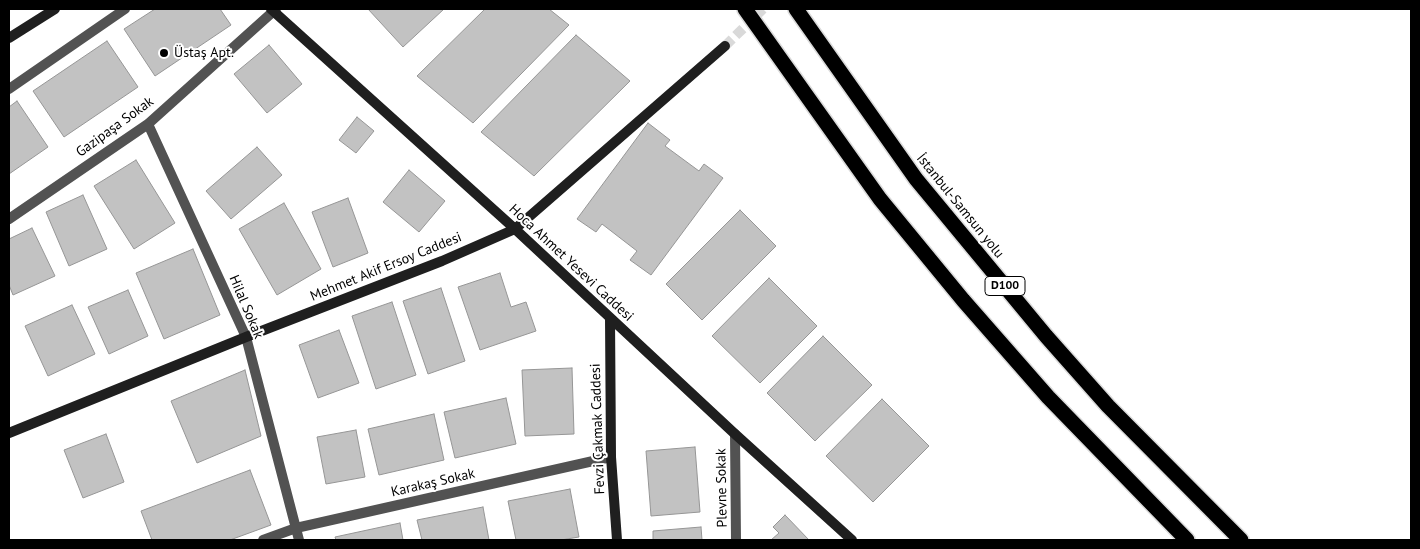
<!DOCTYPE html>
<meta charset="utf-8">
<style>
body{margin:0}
#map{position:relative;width:1420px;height:549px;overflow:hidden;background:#fff;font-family:"PT Sans",sans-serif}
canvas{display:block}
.frame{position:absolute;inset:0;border:10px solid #000;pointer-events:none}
</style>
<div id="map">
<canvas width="1420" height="549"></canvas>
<div class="frame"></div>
</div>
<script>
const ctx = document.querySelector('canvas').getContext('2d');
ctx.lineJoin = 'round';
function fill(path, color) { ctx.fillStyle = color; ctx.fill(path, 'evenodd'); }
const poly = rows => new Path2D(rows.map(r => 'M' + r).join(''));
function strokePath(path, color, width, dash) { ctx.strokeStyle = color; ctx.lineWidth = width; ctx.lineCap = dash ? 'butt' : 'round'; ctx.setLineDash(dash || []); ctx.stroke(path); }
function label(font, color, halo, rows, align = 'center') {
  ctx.font = font + ' "PT Sans",sans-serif'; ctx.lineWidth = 4; ctx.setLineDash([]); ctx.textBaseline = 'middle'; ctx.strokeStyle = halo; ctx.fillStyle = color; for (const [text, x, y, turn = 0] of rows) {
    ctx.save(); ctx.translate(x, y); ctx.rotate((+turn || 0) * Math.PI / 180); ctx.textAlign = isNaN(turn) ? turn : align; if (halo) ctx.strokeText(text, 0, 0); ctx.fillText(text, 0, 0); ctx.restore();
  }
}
const building = poly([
 [155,9,220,9,231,25,155,76,124,29,155,9],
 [368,9,444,9,403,47,368,9],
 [485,9,549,9,569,25,473,123,417,76,485,9],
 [576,35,630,81,534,176,481,132,576,35],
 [107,41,138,87,64,137,33,91,107,41],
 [269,45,302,84,267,113,234,74,269,45],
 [17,101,48,147,9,174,9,107,17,101],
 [357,117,374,131,356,153,339,140,357,117],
 [648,123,670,140,665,146,699,171,704,164,723,178,651,275,630,260,637,251,602,224,596,232,577,219,648,123],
 [257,147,282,175,231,219,206,191,257,147],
 [136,160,175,223,134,249,94,186,136,160],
 [409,170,445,201,419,232,383,202,409,170],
 [83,195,107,249,69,266,46,212,83,195],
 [348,198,368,253,333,267,312,212,348,198],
 [284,203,321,269,277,295,239,229,284,203],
 [740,210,776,246,702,320,666,284,740,210],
 [32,228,55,276,13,295,9,285,9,239,32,228],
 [193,249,220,315,164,339,136,273,193,249],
 [500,273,511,307,526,302,536,331,480,350,458,287,500,273],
 [769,278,817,326,760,383,712,336,769,278],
 [441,288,465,361,428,374,403,301,441,288],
 [128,290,148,336,109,354,88,307,128,290],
 [392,302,416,375,376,389,352,316,392,302],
 [72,305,95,354,48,376,25,326,72,305],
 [339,330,359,383,318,398,299,345,339,330],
 [823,336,872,385,815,441,767,393,823,336],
 [572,368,574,434,525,436,522,370,572,368],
 [245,370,261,436,197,463,171,401,245,370],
 [506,398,516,444,455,458,444,412,506,398],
 [882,399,929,446,873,502,826,456,882,399],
 [434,414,444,460,379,475,368,429,434,414],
 [356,430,365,477,326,484,317,437,356,430],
 [106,434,124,482,83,498,64,450,106,434],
 [695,447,700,512,651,516,646,451,695,447],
 [250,470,271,525,230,540,152,540,141,511,250,470],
 [570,489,579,537,561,540,516,540,508,501,570,489],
 [483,507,489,540,422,540,417,520,483,507],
 [785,515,809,540,771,540,779,533,773,527,785,515],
 [400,523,403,540,336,540,335,537,400,523],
 [701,527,702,540,653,540,653,531,701,527]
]);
fill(building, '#c2c2c2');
strokePath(building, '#969696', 1);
strokePath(poly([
 [725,46,763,9]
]), '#d9d9d9', 10, [10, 5]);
const highway = poly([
 [745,9,880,199,963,300,1048,397,1187,540],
 [796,9,916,179,1046,336,1108,406,1241,540]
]);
strokePath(highway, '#dbdbdb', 18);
strokePath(poly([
 [9,89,125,9],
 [148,124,246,337,299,540],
 [9,219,148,124,276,9],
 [735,434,736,540],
 [263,540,296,528,611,457]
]), '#525252', 10);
strokePath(poly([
 [271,9,515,229,735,434,852,540],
 [9,38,55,9],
 [610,318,611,457,617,540],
 [9,433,246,337,442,261,515,229,725,46]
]), '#1f1f1f', 10);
strokePath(highway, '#000', 15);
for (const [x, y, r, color] of [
 [164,53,5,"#000"]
]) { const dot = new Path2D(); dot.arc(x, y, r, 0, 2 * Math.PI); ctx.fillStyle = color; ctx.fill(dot); strokePath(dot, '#fff', 2); }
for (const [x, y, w] of [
 [1005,286,40]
]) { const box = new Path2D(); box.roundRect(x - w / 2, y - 9.5, w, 19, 4); ctx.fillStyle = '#fff'; ctx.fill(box); strokePath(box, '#000', 1); }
label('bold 12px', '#000', null, [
 ["D100",1005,286]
]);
label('14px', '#000', '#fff', [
 ["Üstaş Apt.",174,53]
], 'left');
label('14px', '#000', '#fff', [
 ["Gazipaşa Sokak",115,127,-36],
 ["İstanbul-Samsun yolu",960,206,51],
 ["Hoca Ahmet Yesevi Caddesi",571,263,43],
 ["Mehmet Akif Ersoy Caddesi",386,267,-22],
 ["Hilal Sokak",246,307,67],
 ["Fevzi Çakmak Caddesi",598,429,-92],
 ["Karakaş Sokak",433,483,-13],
 ["Plevne Sokak",722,488,-91]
]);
</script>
